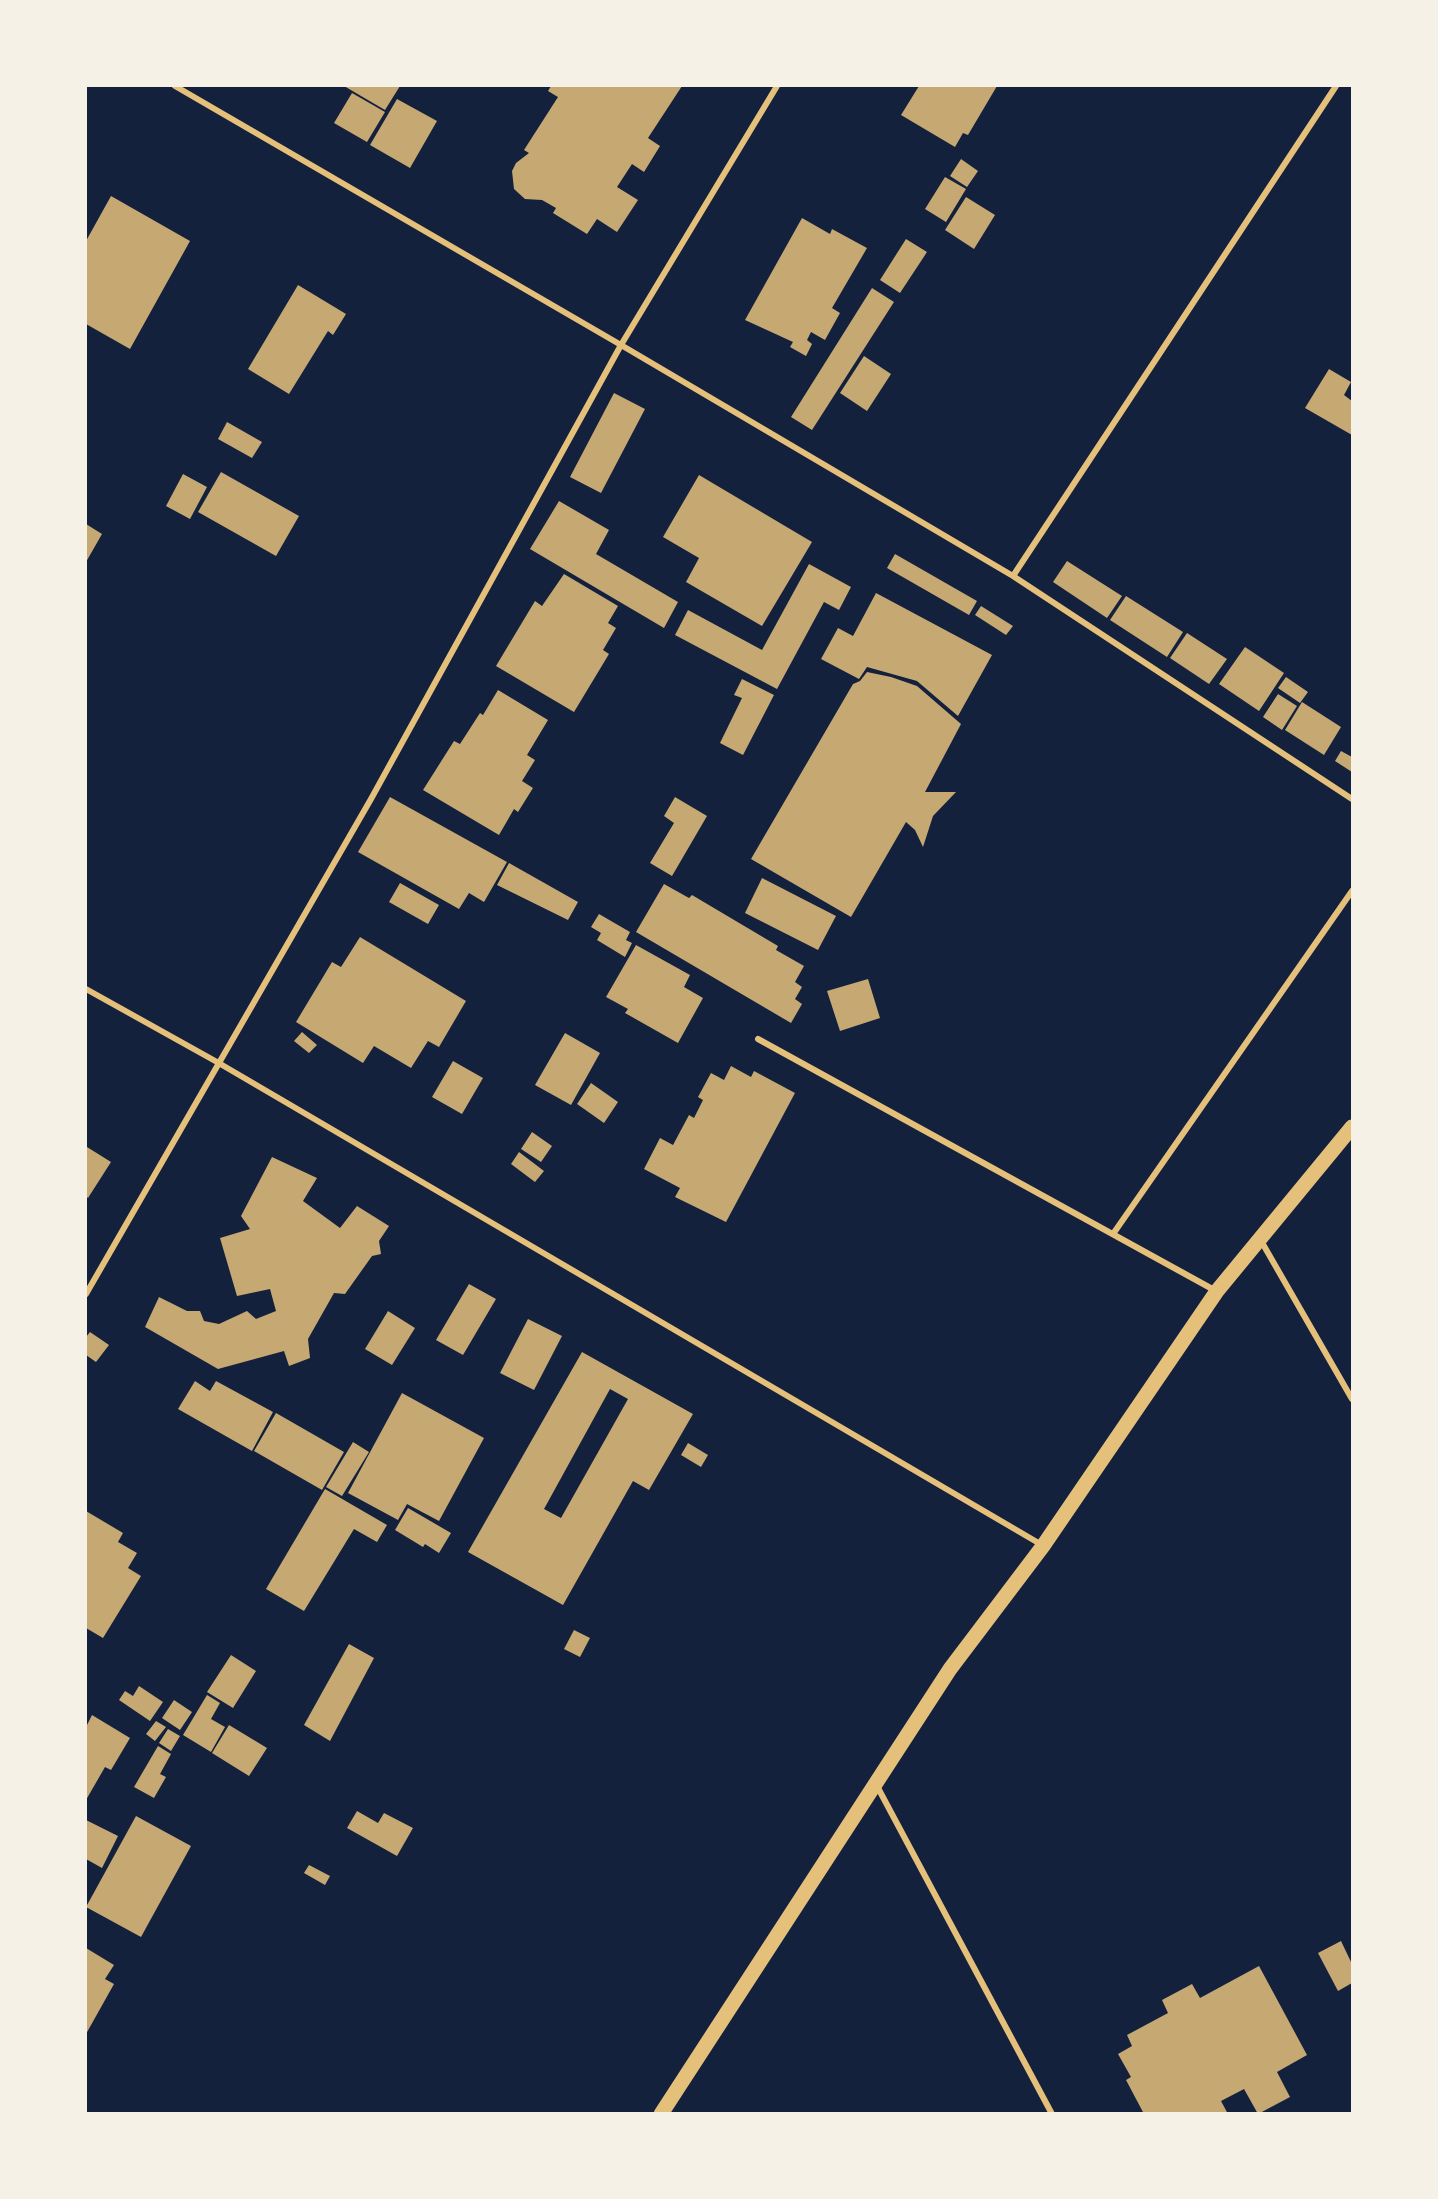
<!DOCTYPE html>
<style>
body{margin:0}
#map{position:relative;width:1438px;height:2199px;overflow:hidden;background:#14213d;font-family:Arial,sans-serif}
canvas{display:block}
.frame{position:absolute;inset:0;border:87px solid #f6f1e7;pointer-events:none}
</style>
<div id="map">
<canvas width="1438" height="2199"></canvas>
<div class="frame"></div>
</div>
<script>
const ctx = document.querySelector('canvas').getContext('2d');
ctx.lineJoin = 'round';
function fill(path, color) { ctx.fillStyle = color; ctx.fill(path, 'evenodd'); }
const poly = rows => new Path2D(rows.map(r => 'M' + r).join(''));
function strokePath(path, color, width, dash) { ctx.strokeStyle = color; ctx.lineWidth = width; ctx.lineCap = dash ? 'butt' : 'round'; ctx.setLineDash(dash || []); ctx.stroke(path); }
fill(poly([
 [344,86,400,86,385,110],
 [551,86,682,86,648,138,660,146,644,172,632,164,617,187,638,200,617,232,597,219,587,234,553,213,556,208,542,200,525,199,514,189,512,171,516,163,529,153,524,150,558,97,548,91],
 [919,86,997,86,968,135,963,133,955,147,901,115],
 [352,93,385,112,367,142,334,123],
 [397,99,437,121,410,168,370,145],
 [961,159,978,171,967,187,950,176],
 [945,177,966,189,946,222,925,209],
 [111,196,190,241,130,349,86,324,86,241],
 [966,197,995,215,974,249,945,230],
 [802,218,830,234,832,229,867,248,832,308,840,313,825,340,811,332,807,340,812,344,806,356,790,347,793,342,745,320],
 [906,239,927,252,900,293,880,280],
 [298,285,346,314,333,335,328,331,289,394,248,369],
 [872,288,894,302,812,430,791,417],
 [864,356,891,374,867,411,840,393],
 [1329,369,1351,382,1344,395,1352,401,1352,435,1305,408],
 [614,393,645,409,601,493,570,477],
 [227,422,262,442,252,458,218,439],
 [221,472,299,516,276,556,198,512],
 [183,474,207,487,190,519,166,506],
 [699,475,812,542,762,626,686,582,699,558,663,537],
 [559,501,609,530,596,554,678,602,664,628,530,549],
 [86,524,102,534,86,562],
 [895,554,977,601,969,615,887,568],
 [1067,561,1122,596,1107,618,1053,582],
 [809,564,851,587,839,610,824,602,777,689,675,635,688,610,762,650],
 [564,574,618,606,608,623,616,628,603,650,609,654,574,712,496,666,535,601,542,606],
 [876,593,992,655,958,716,917,681,867,667,859,679,821,659,838,628,853,636],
 [1126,596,1183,632,1167,657,1110,620],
 [981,606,1013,626,1006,635,975,615],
 [1187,633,1227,659,1209,684,1170,658],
 [1245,647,1284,673,1259,711,1219,684],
 [867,672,891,677,917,686,961,724,925,792,956,792,933,816,923,847,915,830,906,822,851,917,751,859,853,684,860,681],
 [1286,677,1308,692,1300,703,1278,688],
 [742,679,774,695,743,755,720,743,742,698,734,695],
 [498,690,548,720,527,755,535,760,522,781,533,788,518,812,514,809,499,835,423,790,454,741,460,744,480,713,483,715],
 [1278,694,1297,706,1282,730,1263,717],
 [1302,702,1341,727,1324,755,1285,730],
 [1341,751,1352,757,1352,772,1335,761],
 [390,797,507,862,484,902,469,893,459,909,358,852],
 [675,797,707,816,672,876,650,863,674,823,664,816],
 [509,863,578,902,568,920,497,885],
 [762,878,836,916,818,950,745,913],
 [400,883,439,905,428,924,389,902],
 [664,884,689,898,692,895,778,946,776,950,804,966,795,982,802,987,795,999,802,1004,791,1023,636,932],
 [599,914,630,932,626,940,632,943,625,957,597,940,601,933,591,927],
 [360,937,466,1001,439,1047,428,1041,411,1068,374,1046,363,1063,296,1022,332,962,341,967],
 [636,945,690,975,684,987,703,998,678,1043,625,1013,628,1009,606,997],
 [868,979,880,1018,840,1031,827,991],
 [302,1032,317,1045,309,1053,294,1041],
 [565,1033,600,1053,571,1105,535,1085],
 [453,1061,483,1078,462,1114,432,1097],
 [731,1066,751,1077,754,1071,795,1093,726,1222,675,1197,680,1188,644,1169,660,1138,673,1145,689,1115,694,1118,703,1100,698,1097,711,1073,724,1080],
 [591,1083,618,1102,604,1123,577,1104],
 [532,1132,552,1146,541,1162,521,1149],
 [87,1147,111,1162,88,1198,86,1196],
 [519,1152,544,1171,535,1182,511,1164],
 [272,1157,317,1178,303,1201,340,1228,357,1206,389,1226,379,1241,381,1254,372,1256,345,1294,334,1293,308,1339,310,1358,289,1366,284,1351,218,1369,145,1327,159,1297,187,1311,200,1311,204,1321,219,1324,247,1311,256,1319,276,1311,270,1289,237,1296,220,1238,250,1229,241,1216],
 [469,1284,496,1299,463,1355,436,1340],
 [388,1311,415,1328,392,1365,365,1349],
 [528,1319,562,1336,534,1390,500,1373],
 [90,1332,109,1345,96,1362,86,1355,86,1337],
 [582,1352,693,1414,649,1490,633,1481,563,1605,468,1552],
 [610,1389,628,1399,561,1518,544,1509],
 [195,1381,210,1391,216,1381,273,1412,252,1451,178,1409],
 [402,1393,484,1438,439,1521,407,1504,398,1520,348,1493],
 [276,1413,344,1452,322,1490,254,1451],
 [353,1442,369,1452,342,1496,326,1487],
 [688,1443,708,1455,701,1467,681,1455],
 [325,1489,387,1525,377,1542,354,1529,304,1611,266,1589],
 [408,1508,451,1533,439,1553,425,1544,423,1547,395,1530],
 [86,1511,123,1533,118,1542,137,1553,128,1568,141,1576,103,1638,86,1628],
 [574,1630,590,1638,580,1657,564,1649],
 [349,1644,374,1658,330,1741,304,1725],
 [231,1655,256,1671,233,1708,207,1692],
 [139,1686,163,1702,150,1721,119,1700,125,1691,133,1696],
 [207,1695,220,1703,211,1719,225,1727,211,1752,183,1735],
 [174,1700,192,1712,180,1730,162,1718],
 [92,1715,130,1738,111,1770,105,1767,86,1800,86,1727],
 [156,1721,166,1727,155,1741,146,1734],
 [229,1725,267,1748,249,1776,212,1753],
 [168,1729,180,1736,171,1751,159,1743],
 [158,1746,171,1754,160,1774,166,1777,154,1798,134,1787],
 [357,1811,378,1823,384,1813,413,1828,397,1856,347,1828],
 [136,1816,191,1846,141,1937,86,1907],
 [86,1820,118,1836,102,1868,86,1859],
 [309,1865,330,1876,325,1885,304,1873],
 [1341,1941,1352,1964,1352,1983,1338,1991,1318,1953],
 [86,1948,114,1965,105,1979,114,1984,86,2034],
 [1259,1966,1307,2055,1277,2072,1290,2097,1258,2114,1244,2089,1221,2101,1228,2114,1144,2114,1126,2080,1131,2077,1118,2054,1132,2046,1127,2035,1168,2013,1162,2000,1192,1984,1200,1998]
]), '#c6a872');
strokePath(poly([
 [175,86,621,345,777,86],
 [1013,576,1336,86],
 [86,989,217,1062,1042,1545],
 [758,1039,1216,1291],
 [1113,1234,1352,891],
 [1260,1239,1352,1399],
 [86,1294,371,799,621,345,1013,576,1352,799],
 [877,1786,1052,2114]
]), '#e5c07b', 6);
strokePath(poly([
 [661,2114,950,1669,1043,1546,1217,1291,1352,1127]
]), '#e5c07b', 15);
</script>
